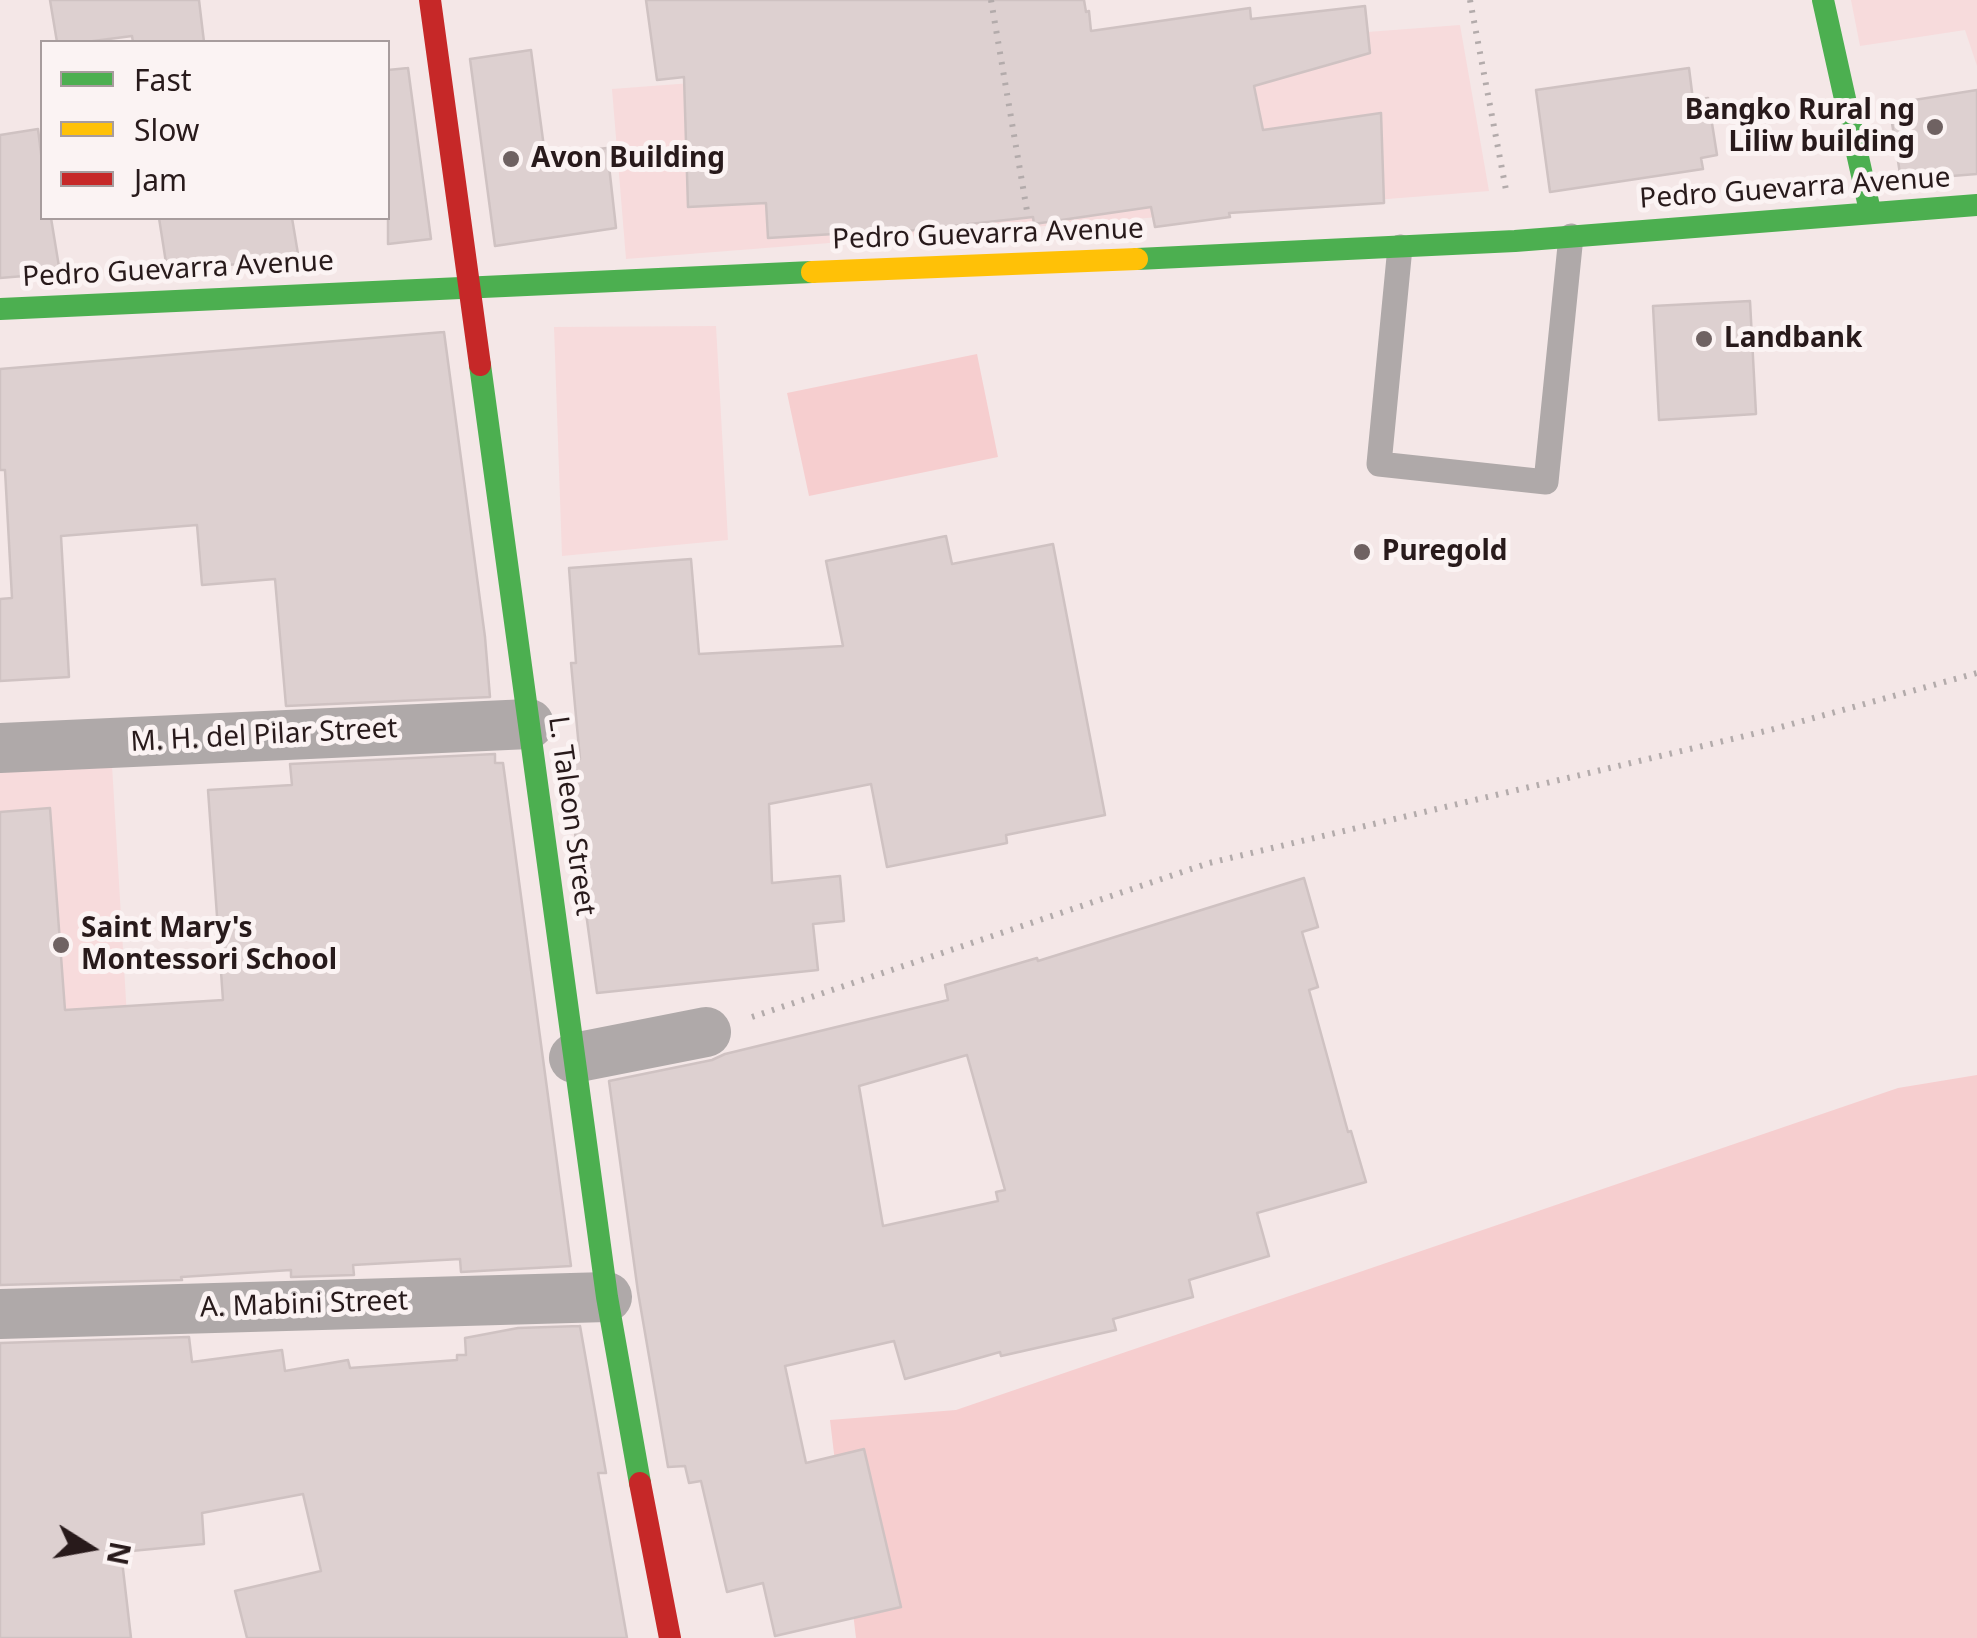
<!DOCTYPE html>
<style>
body{margin:0}
#map{position:relative;width:1977px;height:1638px;overflow:hidden;background:#f4e7e7;font-family:"Noto Sans",sans-serif}
canvas{display:block}
.legend{position:absolute;left:40px;top:40px;width:350px;height:180px;box-sizing:border-box;background:#fbf3f3;border:2px solid #a79c9d;margin:0;padding:12px 18px;list-style:none;font-size:30px;color:#281a1b}
.legend li{display:flex;align-items:center;gap:20px;height:50px}
.legend b{width:50px;border:2px solid #a79c9d}
.north{position:absolute;left:40px;top:1498px;width:100px;height:100px;-webkit-text-stroke:8px #fbf3f3;paint-order:stroke;rotate:101deg;font-size:28px;font-weight:700;line-height:40px;text-align:center;color:#281a1b}
.north::after{content:'';display:block;margin:auto;width:35px;height:45px;background:#281a1b;clip-path:polygon(50% 0,100% 100%,50% 72%,0 100%)}
</style>
<div id="map">
<canvas width="1977" height="1638"></canvas>
<ul class="legend">
<li><b style="height:12px;background:#4caf50"></b>Fast</li>
<li><b style="height:12px;background:#ffc107"></b>Slow</li>
<li><b style="height:12px;background:#c62828"></b>Jam</li>
</ul>
<div class="north">N</div>
</div>
<script>
const ctx = document.querySelector('canvas').getContext('2d');
ctx.lineJoin = 'round';
function fill(path, color) { ctx.fillStyle = color; ctx.fill(path, 'evenodd'); }
const poly = rows => new Path2D(rows.map(r => 'M' + r).join(''));
function strokePath(path, color, width, dash) { ctx.strokeStyle = color; ctx.lineWidth = width; ctx.lineCap = dash ? 'butt' : 'round'; ctx.setLineDash(dash || []); ctx.stroke(path); }
function label(font, color, halo, rows, align = 'center') {
  ctx.font = font + ' "Noto Sans",sans-serif'; ctx.lineWidth = 10; ctx.setLineDash([]); ctx.textBaseline = 'middle'; ctx.strokeStyle = halo; ctx.fillStyle = color; for (const [text, x, y, turn = 0] of rows) {
    ctx.save(); ctx.translate(x, y); ctx.rotate((+turn || 0) * Math.PI / 180); ctx.textAlign = isNaN(turn) ? turn : align; if (halo) ctx.strokeText(text, 0, 0); ctx.fillText(text, 0, 0); ctx.restore();
  }
}
fill(poly([
 [1851,0,1977,0,1977,66,1965,30,1860,46],
 [1460,25,1489,191,626,259,612,89],
 [716,326,728,540,562,556,554,327],
 [112,765,133,1118,0,1126,0,772]
]), '#f7dbdc');
fill(poly([
 [977,354,998,457,809,496,787,393],
 [1977,1075,1977,1638,856,1638,830,1420,956,1410,1898,1088]
]), '#f6cecf');
const building = poly([
 [50,0,199,0,204,42,133,42,132,36,86,42,57,42,50,0],
 [646,0,1084,0,1086,12,1089,11,1091,31,1250,8,1251,19,1365,6,1370,53,1254,86,1263,130,1381,113,1384,203,1229,213,1230,217,1155,227,1151,207,1034,224,1033,217,834,239,834,234,768,238,766,203,688,207,684,77,657,80,646,0],
 [531,50,545,155,607,148,616,228,495,246,470,59,531,50],
 [408,68,431,239,388,244,388,70,408,68],
 [1689,68,1693,100,1708,98,1717,155,1701,158,1703,169,1550,192,1536,90,1689,68],
 [1977,90,1977,174,1901,180,1889,104,1977,90],
 [38,129,42,161,42,218,51,218,60,273,0,278,0,135,38,129],
 [159,218,292,218,299,260,167,269,159,218],
 [1750,301,1756,414,1659,420,1653,306,1750,301],
 [444,332,485,637,490,697,286,706,275,579,202,585,197,525,61,536,69,677,0,681,0,599,12,598,5,470,0,470,0,369,444,332],
 [946,536,952,564,1053,544,1105,815,1006,835,1007,843,887,867,871,784,769,804,772,883,840,876,844,921,813,924,818,970,597,993,565,760,580,759,571,663,576,663,569,568,691,559,699,654,843,646,826,561,946,536],
 [495,754,495,763,503,763,571,1266,461,1272,460,1259,353,1265,354,1275,291,1277,291,1270,181,1277,182,1280,0,1285,0,812,50,808,65,1010,223,1000,208,790,292,785,290,764,495,754],
 [1304,878,1318,927,1302,932,1318,987,1309,990,1348,1132,1351,1131,1366,1182,1257,1213,1269,1256,1189,1280,1193,1297,1113,1319,1116,1330,1001,1356,1000,1352,905,1379,894,1341,785,1366,806,1463,864,1449,901,1607,775,1636,763,1583,727,1592,701,1481,689,1483,685,1466,668,1467,638,1292,609,1081,712,1060,725,1054,948,1000,945,985,1037,958,1038,961,1304,878],
 [967,1055,1005,1190,996,1192,998,1201,883,1226,859,1086,967,1055],
 [580,1326,606,1473,598,1473,627,1638,247,1638,235,1591,321,1571,303,1494,202,1513,204,1544,121,1552,131,1638,0,1638,0,1343,189,1337,192,1362,282,1350,285,1371,348,1360,350,1368,457,1360,457,1355,466,1355,465,1338,518,1328,580,1326]
]);
fill(building, '#ddd0d0');
strokePath(building, '#cfc2c2', 2.5);
strokePath(poly([
 [991,0,1027,211],
 [1470,0,1506,190],
 [752,1017,1209,863,1770,730,1977,673]
]), '#b3abab', 6, [2.5, 8]);
strokePath(poly([
 [1400,247,1379,464,1546,482,1571,236]
]), '#afa9a9', 25);
strokePath(poly([
 [0,748,529,724],
 [574,1058,706,1032],
 [0,1314,607,1297]
]), '#afa9a9', 50);
strokePath(poly([
 [1823,0,1870,211],
 [1137,259,1515,241,1977,205],
 [0,309,812,272],
 [480,365,607,1297,640,1483]
]), '#4caf50', 22);
strokePath(poly([
 [812,272,1137,259]
]), '#ffc107', 22);
strokePath(poly([
 [430,0,480,365],
 [640,1483,670,1638]
]), '#c62828', 22);
for (const [x, y, r, color] of [
 [1935,127,10,"#6f6262"],
 [511,159,10,"#6f6262"],
 [1704,339,10,"#6f6262"],
 [1362,552,10,"#6f6262"],
 [61,945,10,"#6f6262"]
]) { const dot = new Path2D(); dot.arc(x, y, r, 0, 2 * Math.PI); ctx.fillStyle = color; ctx.fill(dot); strokePath(dot, '#fbf3f3', 4); }
label('bold 28px', '#281a1b', '#fbf3f3', [
 ["Bangko Rural ng",1915,111,"right"],
 ["Liliw building",1915,143,"right"],
 ["Avon Building",531,159],
 ["Landbank",1724,339],
 ["Puregold",1382,552],
 ["Saint Mary's",81,929],
 ["Montessori School",81,961]
], 'left');
label('28px', '#281a1b', '#fbf3f3', [
 ["Pedro Guevarra Avenue",1795,189,-4],
 ["Pedro Guevarra Avenue",988,235,-2],
 ["Pedro Guevarra Avenue",178,270,-3],
 ["M. H. del Pilar Street",264,736,-3],
 ["L. Taleon Street",571,816,82],
 ["A. Mabini Street",304,1305,-2]
]);
</script>
